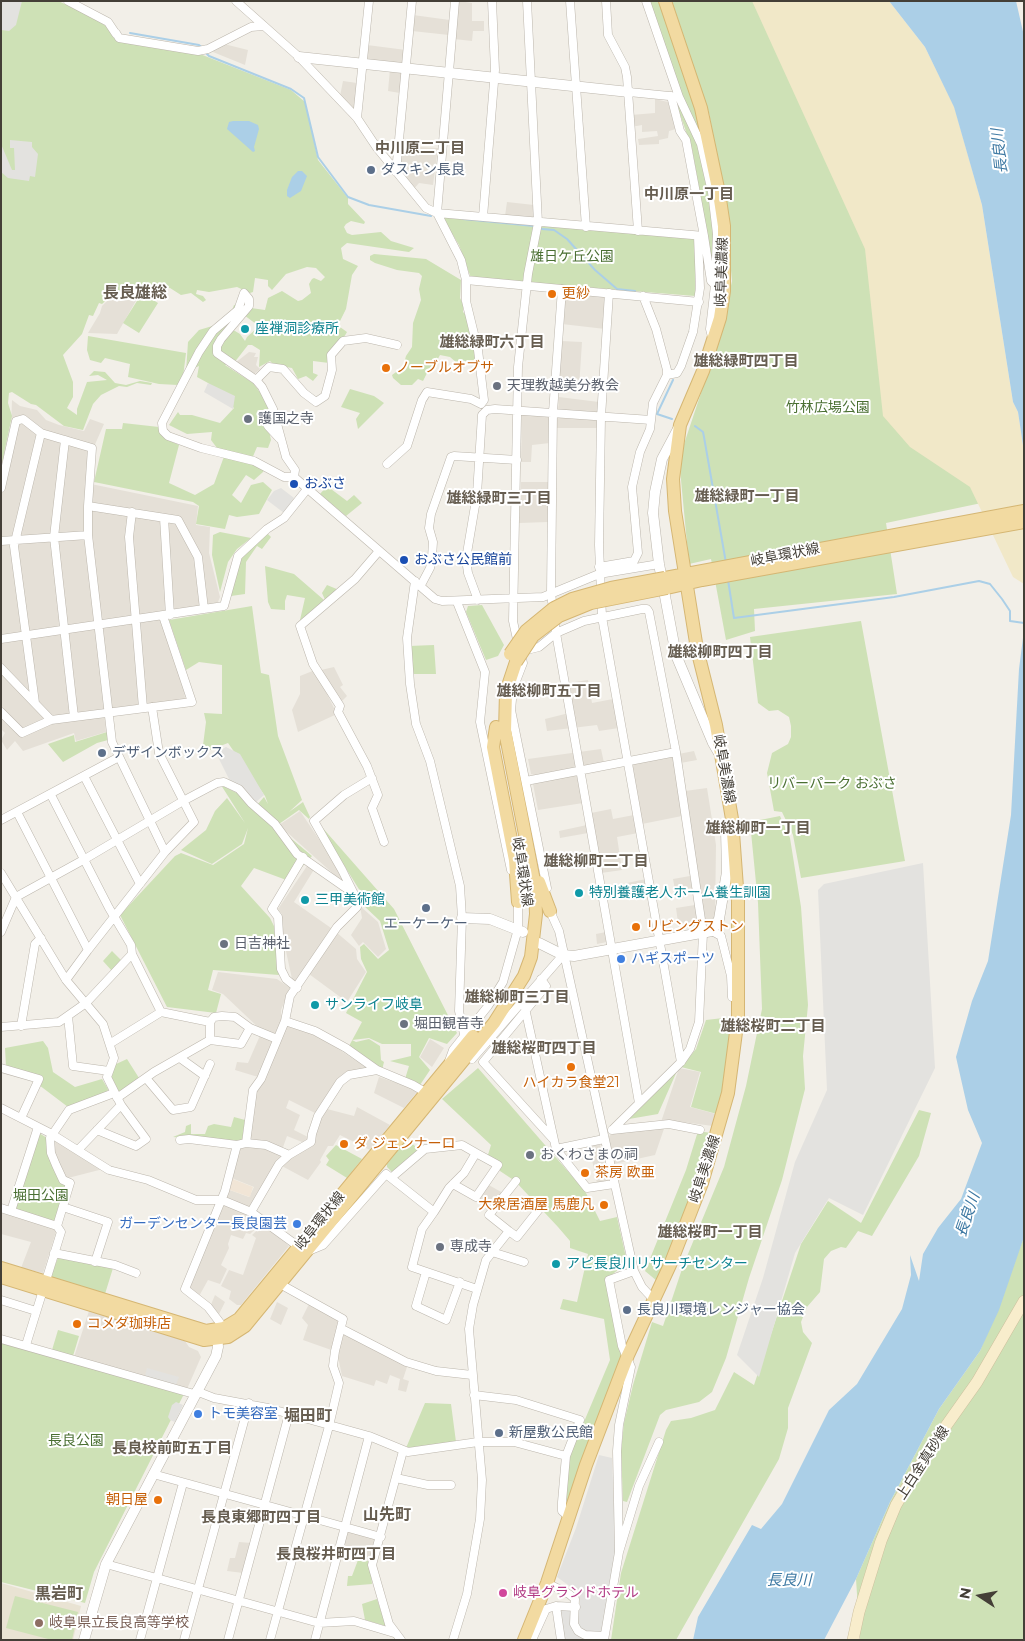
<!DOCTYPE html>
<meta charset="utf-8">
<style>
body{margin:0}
#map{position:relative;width:1025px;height:1641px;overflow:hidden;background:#f2efe8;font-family:Montserrat,sans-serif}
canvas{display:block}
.frame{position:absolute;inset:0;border:2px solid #443f37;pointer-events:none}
.north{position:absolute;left:955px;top:1571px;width:50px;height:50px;-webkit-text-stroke:4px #fff;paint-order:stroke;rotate:281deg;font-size:14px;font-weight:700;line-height:20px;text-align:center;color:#443f37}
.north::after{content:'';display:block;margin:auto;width:18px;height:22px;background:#443f37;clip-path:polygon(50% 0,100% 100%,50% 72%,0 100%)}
</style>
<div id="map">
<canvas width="1025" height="1641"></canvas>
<div class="frame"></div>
<div class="north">N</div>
</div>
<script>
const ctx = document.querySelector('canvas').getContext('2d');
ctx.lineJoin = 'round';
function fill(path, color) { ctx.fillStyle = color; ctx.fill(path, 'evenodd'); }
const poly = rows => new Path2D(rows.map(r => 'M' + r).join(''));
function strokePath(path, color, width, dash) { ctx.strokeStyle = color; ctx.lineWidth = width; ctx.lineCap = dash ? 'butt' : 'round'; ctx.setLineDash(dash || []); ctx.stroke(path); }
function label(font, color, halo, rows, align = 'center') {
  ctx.font = font + ' Montserrat,"Noto Sans JP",sans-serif'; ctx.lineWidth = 4; ctx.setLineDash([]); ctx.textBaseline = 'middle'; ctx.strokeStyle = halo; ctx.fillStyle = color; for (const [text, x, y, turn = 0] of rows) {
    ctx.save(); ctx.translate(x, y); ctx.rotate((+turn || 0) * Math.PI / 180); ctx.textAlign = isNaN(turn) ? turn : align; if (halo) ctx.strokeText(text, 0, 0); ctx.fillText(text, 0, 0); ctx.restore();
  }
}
fill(poly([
 [459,1,472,3,472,21,484,21,484,31,473,31,472,41,454,39,449,35,412,31,413,15,457,21],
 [224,44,248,50,245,65,213,52,214,49],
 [367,45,406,50,400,93,388,91,390,69,367,58],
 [343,81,357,83,354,110,340,96],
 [655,99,668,102,676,129,669,131,668,138,659,140,659,144,639,145,638,139,658,136,657,131,642,132,642,125,631,127,631,115,655,113],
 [402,140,418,141,418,147,438,148,433,185,419,183,413,190,399,173],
 [507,202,534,205,534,218,505,216],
 [141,292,117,334,88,333,100,313,102,306,110,298],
 [566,292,606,295,605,329,562,324],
 [561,341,582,342,579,388,558,387],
 [249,352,256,353,254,357,258,357,256,365,260,369,253,375,235,363],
 [559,397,599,402,598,412,558,410],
 [12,400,20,406,37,410,46,420,59,425,84,431,90,419,104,424,93,449,91,484,198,506,196,525,210,527,209,553,220,597,218,602,212,605,160,613,184,687,185,699,104,711,106,732,76,741,74,733,23,751,15,741,7,750,1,740,5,733,1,729,1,467,11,428],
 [522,411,551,415,550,443,532,445,531,462,521,462],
 [556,414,599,419,599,428,555,428],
 [521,482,549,482,548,522,519,523],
 [334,667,343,685,340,687,347,696,340,703,321,670],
 [315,670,337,714,298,732,292,710,300,694,300,676],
 [588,680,592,703,613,699,619,728,599,731,597,725,547,731,545,719,573,712,568,683],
 [601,749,604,763,534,775,531,774,528,759],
 [694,751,697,760,675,764,682,816,642,824,632,763],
 [576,774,578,776,583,803,538,810,533,784,535,781],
 [707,788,716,845,715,919,711,924,704,924,685,791],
 [611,809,613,819,634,815,638,833,617,837,622,870,601,873,591,813],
 [300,811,341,872,349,888,279,825],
 [587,825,588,833,560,838,559,831],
 [309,863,315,868,294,902,331,928,297,984,292,979,281,928,282,914,278,909],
 [690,876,692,888,675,890,673,879],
 [646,879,647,888,627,892,627,883],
 [695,905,698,926,679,930,676,908],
 [360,906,378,922,386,949,378,957,363,942,359,946,351,935,362,918],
 [336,932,356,949,357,959,366,972,347,1002,309,974],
 [606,932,607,942,597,944,596,934],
 [218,972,277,979,290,988,281,1010,281,1020,258,1077,235,1070,237,1062,248,1063,262,1031,223,994,212,990],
 [284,1024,315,1033,368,1069,348,1074,317,1114,289,1100,286,1108,300,1115,294,1130,310,1138,307,1144,287,1136,282,1150,247,1140,256,1091],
 [430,1039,444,1048,432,1067,420,1057],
 [679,1068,700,1072,690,1107,716,1114,713,1126,667,1120,655,1155,614,1164,608,1137,613,1133,659,1128],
 [379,1077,406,1086,417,1092,404,1108,374,1093],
 [357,1107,390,1125,370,1150,340,1135,333,1146,328,1146,320,1160,321,1162,308,1180,280,1165,314,1143,319,1119,327,1109,354,1116],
 [53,1138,103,1169,68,1178,62,1174,55,1159],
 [589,1145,600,1145,608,1182,597,1184],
 [239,1146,265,1147,286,1155,250,1209,225,1198,227,1189,249,1197,254,1187,229,1177],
 [487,1184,503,1193,488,1212,477,1197],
 [224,1203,262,1223,250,1234,246,1233,243,1239,231,1235,228,1244,229,1248,221,1265,227,1269,220,1284,208,1280,198,1298,188,1288],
 [1,1212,54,1229,56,1232,43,1273,21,1268,31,1242,1,1234],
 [264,1224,289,1246,241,1305,237,1305,229,1299,231,1291,221,1286,229,1270,243,1275,256,1238,252,1235],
 [215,1295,225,1302,219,1314,210,1307],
 [277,1302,288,1308,281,1325,270,1319],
 [310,1302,341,1320,340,1332,408,1364,403,1379,409,1381,406,1392,398,1390,400,1379,390,1375,387,1384,376,1380,374,1386,342,1376,337,1352,303,1340,308,1325,302,1318],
 [89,1311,185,1341,189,1347,198,1351,201,1357,187,1389,74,1357],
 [347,1531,376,1539,369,1559,341,1551],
 [239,1542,251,1543,243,1573,227,1571,230,1558,235,1558]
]), '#e5e0d7');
fill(poly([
 [230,1178,253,1187,250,1197,227,1189]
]), '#f1e5d6');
fill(poly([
 [1,1583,81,1606,73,1640,1,1640]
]), '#e9e3d3');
fill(poly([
 [1,1,58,1,86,13,120,35,200,54,291,90,305,102,318,160,348,198,348,204,365,222,364,224,351,221,346,224,344,227,347,233,352,235,381,232,391,241,414,248,409,252,347,243,341,248,343,259,358,266,352,275,346,309,339,323,340,327,347,332,329,363,313,361,313,373,318,375,313,381,306,376,298,379,292,368,274,365,270,361,259,367,260,350,252,345,248,345,234,363,225,365,253,383,270,406,268,426,271,440,268,448,257,447,251,461,266,467,263,472,254,480,246,475,232,495,241,503,251,485,263,482,272,490,259,514,237,517,229,515,225,529,196,524,199,506,193,502,94,482,106,429,122,429,123,423,159,427,166,439,179,445,169,483,195,495,214,484,226,451,217,448,211,440,212,432,187,434,169,425,178,412,180,415,192,415,220,423,234,408,208,383,197,377,199,366,186,372,188,342,199,330,219,324,230,316,234,305,250,303,230,328,240,334,245,341,247,337,256,329,256,324,244,315,251,308,265,310,268,298,282,291,298,301,302,300,311,293,309,284,312,279,314,278,321,281,325,277,316,268,307,267,286,274,272,290,268,286,268,280,255,278,253,292,250,293,237,287,209,292,197,290,196,294,203,296,206,300,203,302,191,293,181,295,170,288,159,287,150,290,140,287,111,296,102,304,99,303,93,316,89,315,82,334,63,355,73,382,73,397,67,408,77,415,77,409,87,382,107,380,98,375,89,376,94,371,105,372,115,383,126,385,140,381,152,383,151,385,137,383,127,387,119,386,101,395,93,404,83,430,64,426,36,405,31,404,12,392,9,393,8,403,12,416,1,468],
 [649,1,658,1,697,109,716,193,713,267,692,149,673,94,679,86],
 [672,1,762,1,1015,496,886,523,897,594,754,609,755,631,726,640,711,559,689,564,679,459,720,336,732,281,724,197,709,113],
 [442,217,695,239,695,296,471,278,459,245],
 [374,254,426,259,461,280,460,298,463,304,463,312,468,317,477,361,471,363,462,360,457,363,450,357,440,355,434,366,429,369,423,381,418,379,412,385,401,385,393,378,392,375,403,367,406,356,412,347,413,323,421,300,419,289,422,276,419,273,397,270,375,263,370,260,370,256],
 [142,293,158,303,139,333,123,323],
 [88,336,186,353,183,377,178,385,159,384,128,377,130,364,105,358,101,363,90,360,87,350],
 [350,389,374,396,384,403,358,429,356,419,360,413,341,407],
 [327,486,347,501,354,495,362,503,346,516,320,494],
 [220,532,251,538,237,549,228,562,220,592,212,555,213,535],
 [267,533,271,537,262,549,257,546,246,562,245,594,231,596,240,558],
 [265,566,294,574,324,600,305,620,300,620,305,598,287,595,285,601,285,610,271,609,268,602],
 [327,585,339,590,326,602,322,593],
 [482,605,504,645,498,656,486,660,466,612,468,606],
 [252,606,261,673,269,675,278,736,302,800,289,812,303,802,310,817,309,819,299,810,279,824,257,805,264,797,268,804,265,796,228,743,202,753,206,722,204,713,222,714,222,665,199,662,186,670,169,620],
 [861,621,905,861,801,878,793,835,782,812,774,811,767,773,772,753,788,744,791,737,791,726,789,717,778,710,769,711,758,703,750,637],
 [434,645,436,674,411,674,409,646],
 [107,732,108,740,97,743,63,762,48,744,74,735,75,742],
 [221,785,237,793,312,856,289,881,254,868,241,886,270,918,274,926,279,975,213,970,208,990,221,994,216,1013,167,1007,120,915,175,856,181,853,213,865,244,844,248,828,242,844,212,864,181,850,206,830,215,811,227,798,245,823],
 [780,816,790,838,801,907,808,1005,803,1056,805,1089,782,1180,749,1278,726,1358,712,1392,699,1402,666,1410,660,1415,627,1502,623,1501,621,1451,624,1423,633,1385,652,1322,663,1326,683,1266,724,1167,746,1086,762,1009,758,903,750,822],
 [321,826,394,909,457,1033,447,1044,429,1038,419,1057,430,1070,420,1085,405,1079,409,1066,390,1061,411,1056,411,1044,382,1044,369,1038,352,1040,356,1042,369,1039,380,1046,381,1060,384,1062,382,1070,349,1046,362,1022,346,1013,367,972,361,959,360,947,364,944,378,959,389,950,380,921,362,904,364,901,362,894,320,827],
 [112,951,122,961,112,971,103,961],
 [732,1017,727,1070,717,1114,691,1107,701,1072,681,1067,696,1049,706,1020],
 [43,1041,48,1048,53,1072,75,1087,102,1079,108,1089,107,1093,68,1107,39,1085,42,1077,6,1066,5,1048],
 [127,1059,139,1078,119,1092,111,1080,114,1065],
 [478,1068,585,1191,600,1221,617,1217,627,1262,607,1279,623,1358,567,1502,565,1496,570,1455,610,1360,604,1319,560,1309,563,1299,577,1302,588,1254,570,1248,570,1241,558,1227,515,1181,500,1171,500,1165,487,1158,491,1145,442,1099],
 [677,1071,658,1114,629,1119],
 [919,1110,931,1113,919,1156,872,1236,858,1231,846,1248,841,1247,831,1251,824,1259,820,1292,807,1307,801,1322,803,1332,812,1343,788,1408,788,1428,779,1459,676,1640,611,1640,621,1573,666,1430,671,1421,691,1418,715,1410,734,1372,754,1385,801,1244,828,1201,861,1223],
 [234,1117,245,1120,242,1141,237,1142,173,1137,185,1132,186,1126,191,1124,191,1134,205,1134,208,1126,214,1124,231,1127],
 [698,1131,711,1133,700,1173,657,1281,645,1271,686,1170],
 [39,1133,47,1138,47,1150,55,1173,66,1185,55,1221,53,1222,14,1209],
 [406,1139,420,1150,412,1160,392,1172,387,1167,387,1164],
 [336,1145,362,1159,347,1178,326,1165,329,1160,326,1156],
 [1024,1237,1024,1640,860,1640,856,1579,890,1502,939,1409,980,1351],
 [58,1258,113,1268,105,1294,52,1277,51,1274],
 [58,1330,79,1336,73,1356,52,1350],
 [1,1342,184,1394,94,1572,85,1603,1,1582],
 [425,1403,451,1404,456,1442,406,1448],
 [358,1560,370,1561,372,1584,347,1586,348,1576,352,1576],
 [15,1596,78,1612,72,1640,52,1640,6,1628],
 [377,1599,386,1626,365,1620,362,1604]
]), '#cee1b6');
fill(poly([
 [752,1,889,1,925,47,954,106,982,205,1013,402,1018,412,1024,452,1024,584,1013,577,970,487,910,447,883,416,865,249]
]), '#f1e8c8');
fill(poly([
 [1,1,22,1,16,25,9,31,1,30],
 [10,140,32,142,32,147,38,154,35,177,30,176,29,181,8,178,1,172,1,144,12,170,15,170,14,148,10,148],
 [208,383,235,396,233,409,204,392],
 [281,488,294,498,284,513,267,500,274,491],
 [226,747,240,754,264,795,256,802,240,785,230,781,216,753],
 [923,863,935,1068,863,1215,829,1198,795,1253,759,1377,737,1355,763,1278,795,1162,827,1090,818,890,824,884],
 [147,1368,179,1377,176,1385,145,1376],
 [176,1402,183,1405,175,1422,170,1420,168,1417,172,1405],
 [599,1455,612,1458,616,1551,601,1640,564,1640,560,1609,580,1609,580,1600,575,1590,557,1577,576,1528]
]), '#e3e2df');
fill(poly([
 [889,1,1016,1,1024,36,1024,452,1018,412,1013,402,982,205,954,107,925,47],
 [233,121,249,121,258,125,259,129,254,147,255,151,253,152,227,129,229,122],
 [298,171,302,171,307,176,301,191,290,198,287,196,287,190,292,177],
 [1024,630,1024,1237,999,1310,980,1351,939,1409,890,1502,856,1579,824,1640,693,1640,698,1617,752,1525,761,1529,782,1504,829,1410,857,1384,902,1309,911,1275,910,1255,919,1281,923,1254,938,1228,961,1199,982,1143,968,1110,956,1057,972,1001,988,961,1011,815,1019,669]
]), '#abcfe7');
strokePath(poly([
 [130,33,199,45,203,48],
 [205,52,209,56,291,89,304,98,318,157,348,197,369,205,431,216],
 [463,219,534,226],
 [542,229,554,230,567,239,595,270,617,289,635,291],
 [672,419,657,414,673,380],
 [695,426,703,432,704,437,726,563],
 [728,580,734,618,894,597,979,581,990,584,1002,599,1010,611,1010,621,1024,623]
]), '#abcfe7', 2);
const minor = poly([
 [68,1,108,22,116,34],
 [236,1,299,57,357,118,377,148,426,208,437,213,704,236,711,281,715,285,710,329,712,337],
 [570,1,586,227],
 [606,1,608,35,625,67,627,77,638,231],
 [646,1,679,97],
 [116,33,119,38,198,51,208,49,251,27,263,26],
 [629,92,679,97,701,144,712,192,717,234,715,285],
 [671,96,680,131,686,140,704,236],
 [357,118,369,1],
 [396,172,412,1],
 [483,217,495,70,492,1],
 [466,280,699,302],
 [562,289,553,412,551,593,556,633,639,1103],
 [609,293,601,417,599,545,602,617,681,1062],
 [667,375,677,373,681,366,693,332,700,288,698,236],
 [256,380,269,367,283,369,304,393,316,402,325,396,332,370,331,355,343,341,366,338,397,345],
 [268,426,279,438],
 [65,440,54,537,74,717],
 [387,464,407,446,422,400,427,392,471,399,481,404,484,400,478,350,466,301,466,280,461,260,437,213,455,1],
 [294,477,295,470,286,457,273,409,262,387,256,380,217,353,217,346,221,339,249,306,249,299,244,293,238,310,213,331,199,352,162,423,163,431,168,436,201,448,254,461,284,477,294,477,435,599,442,601,543,597,599,574,659,564],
 [1,488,16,421,23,419,41,433,92,448,88,506,88,535,112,742,165,852],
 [88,506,178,520,198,557,204,609],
 [132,512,129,537,143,708],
 [164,518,170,615],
 [1,541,88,535],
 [379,551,355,579,300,626,313,664,340,706,338,712,367,766,378,795,372,808,384,842],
 [599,567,634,561,638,553,632,487,640,452,650,429,653,403,667,375,667,370,656,329,643,296],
 [415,581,407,638,410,684,416,724,430,761,460,886,462,918,459,1011,464,1034],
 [421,585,430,568,432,557,433,542,429,528,431,514,451,457,454,456,517,460],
 [478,600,468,573,466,559,477,494,482,415,487,410,495,409,651,420],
 [457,602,485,672,480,722,511,870],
 [1,639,224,606,238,556,267,529,284,518,308,488],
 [518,644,513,621,518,367,528,274,538,223,527,1],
 [523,651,539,647,556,633,584,621,642,609,647,609,649,612,676,752,703,933,699,1022,690,1049,681,1062,612,1130],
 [521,655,523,663,513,689,511,710,547,888],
 [1,668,51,720,192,702,163,616],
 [35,703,14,546,41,433],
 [1,712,22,733,51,720],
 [84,776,140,884],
 [526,781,676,752],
 [51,795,109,908,131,945,132,954,161,1012],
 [17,812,88,950],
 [1,820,119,757],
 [1,873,66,980,103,1024,114,1058,107,1077,121,1105,146,1139,136,1146,97,1130],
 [551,909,550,911,559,931,634,1271,642,1287,654,1300],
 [712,931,721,936,731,976,732,997],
 [1,932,16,897,85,859,183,801,217,783,224,782,239,789,251,803,275,824,297,854,353,893],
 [541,979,546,986,483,1062,553,1139],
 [66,980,88,950,165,852,194,822,159,753,152,707],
 [297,988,286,979,281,969,278,917,272,909,303,857],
 [523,999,556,1149,587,1188,614,1184],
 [68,1016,73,1066,109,1071],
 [285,1021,315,1031,346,1048,377,1070,413,1085,425,1092],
 [21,1026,35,944,41,938],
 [1,1027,59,1022,86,1003,132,954],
 [210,1040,210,1022,214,1017,222,1016,235,1017,250,1028,277,1039],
 [111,1043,161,1012,210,1022],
 [180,1058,205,1076],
 [472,1059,563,955],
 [449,1061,453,1050,488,1006,503,982,518,929,518,902,517,900],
 [1,1068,39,1079,21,1118],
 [146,1078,173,1110,191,1107,210,1064],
 [117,1098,154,1072,210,1040,241,1044,250,1028],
 [1,1108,50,1133,109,1170,148,1180,196,1200,222,1200,251,1212,306,1252,323,1245,386,1174,434,1212,422,1229,412,1267,477,1289],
 [612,1130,669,1124,700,1130],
 [180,1140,189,1139,237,1145,246,1143,266,1145,289,1155],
 [246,1143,253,1090,261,1079,285,1021,290,996,337,927,357,907,358,902,342,870,314,821,344,795,372,778],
 [556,1149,604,1139],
 [78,1150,121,1105],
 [391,1178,425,1149,462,1145,476,1153],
 [63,1207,108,1222,95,1262],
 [1,1208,57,1226,61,1232,26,1345],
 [11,1211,38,1127],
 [251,1212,279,1164,289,1155,311,1142,312,1134,318,1116,340,1082,349,1075,377,1070],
 [434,1212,449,1188,464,1173,476,1153,498,1165,476,1197,453,1184],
 [57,1226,70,1183,63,1180,56,1165,51,1153,50,1138,69,1110,114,1093],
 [509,1231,489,1215,516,1181],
 [492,1252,524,1262],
 [54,1253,115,1265,136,1273],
 [426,1272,416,1306,446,1320,460,1282],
 [1,1300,36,1311],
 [224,1328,208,1307,185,1289,225,1191,237,1145],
 [342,1329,406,1362,436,1371,472,1375],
 [1,1339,194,1394],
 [196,1391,214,1398,268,1408,369,1436,408,1452,478,1442,514,1442,566,1456],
 [474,1395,516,1400,580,1420,566,1456,562,1502,562,1511,569,1517],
 [153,1474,381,1537],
 [396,1478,428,1485,451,1485],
 [619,1552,617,1451,619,1425,631,1367,622,1346,609,1280,634,1271],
 [106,1564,319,1623,354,1621,394,1633],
 [547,1583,569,1594,575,1599,574,1624,578,1631,585,1635,604,1636],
 [556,1606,561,1640],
 [140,1640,183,1483],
 [184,1640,249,1403],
 [228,1640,289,1414],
 [270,1640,329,1426,339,1383,333,1366,335,1351,343,1319,280,1284],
 [315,1640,369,1436],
 [401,1640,389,1624,372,1565,403,1451],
 [453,1640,467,1594,480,1519,482,1480,469,1329,473,1305,486,1260,509,1231,517,1237,540,1208],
 [532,1640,546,1609,556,1606,576,1607],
 [604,1640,619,1552,639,1486,659,1442]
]);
const tertiary = poly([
 [299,57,629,92],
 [679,427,662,459,655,492,653,513,659,564,676,655,713,743,720,755],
 [462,918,490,919,523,932],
 [539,943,563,955,574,956,712,931,719,919,727,872,726,830,732,819],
 [84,1640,106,1564,216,1356,218,1347,217,1332]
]);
const secondary = poly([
 [853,1640,859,1612,881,1541,896,1505,931,1447,977,1382,1024,1301]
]);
const primary = poly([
 [665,578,1024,511],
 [667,588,702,580,1024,522],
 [496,727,493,747,515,860,518,902],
 [539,882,550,911],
 [1,1268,206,1331,224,1328,239,1319,473,1036],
 [1,1277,204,1340,228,1337,245,1326,494,1023,524,976,531,957,536,914,535,886,505,731,506,692,516,662],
 [524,1640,547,1583,586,1465,628,1355,670,1265,702,1183,728,1093,738,1017,738,901,732,819,716,725,697,649,675,511,673,479,680,425,703,371,720,318,724,291,724,226,719,193,701,108,665,1]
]);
strokePath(minor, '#bcb6ac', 9);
strokePath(tertiary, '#bcb6ac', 11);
strokePath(secondary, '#ccbf9d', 12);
strokePath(primary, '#d5b673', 14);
strokePath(minor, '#fff', 8);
strokePath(tertiary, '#fff', 10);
strokePath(secondary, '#f8edcc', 11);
strokePath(primary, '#f2daa1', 12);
const primaryBridge = poly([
 [510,654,526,631,554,608,572,599,611,588,665,578],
 [516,662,533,636,559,616,591,603,667,588]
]);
strokePath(primaryBridge, '#d5b673', 14, []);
strokePath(primaryBridge, '#f2daa1', 12);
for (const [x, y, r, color] of [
 [371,170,5,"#5c6f8a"],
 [552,294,5,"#e8710a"],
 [245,329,5,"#0f9aa8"],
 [386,368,5,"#e8710a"],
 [497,386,5,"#6b7280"],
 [248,419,5,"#6b7280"],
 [294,484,5,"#1a4fb4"],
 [404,560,5,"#1a4fb4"],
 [102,753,5,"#5c6f8a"],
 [579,893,5,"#0f9aa8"],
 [305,900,5,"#0f9aa8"],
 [426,908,5,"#5c6f8a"],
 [636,927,5,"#e8710a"],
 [224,944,5,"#6b7280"],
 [621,959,5,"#3f7fe0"],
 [315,1005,5,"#0f9aa8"],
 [404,1024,5,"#6b7280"],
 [571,1067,5,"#e8710a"],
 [344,1144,5,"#e8710a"],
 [530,1155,5,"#6b7280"],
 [585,1173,5,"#e8710a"],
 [604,1205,5,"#e8710a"],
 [297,1224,5,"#3f7fe0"],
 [440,1247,5,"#6b7280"],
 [556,1264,5,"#0f9aa8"],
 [627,1310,5,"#5c6f8a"],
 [77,1324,5,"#e8710a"],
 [198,1414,5,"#3f7fe0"],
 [499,1433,5,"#5c6f8a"],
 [158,1500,5,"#e8710a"],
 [503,1593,5,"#d1479c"],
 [39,1623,5,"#8d6e63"]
]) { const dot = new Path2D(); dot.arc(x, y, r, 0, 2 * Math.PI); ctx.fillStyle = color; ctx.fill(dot); strokePath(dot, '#fff', 2); }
label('14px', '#4e5e75', '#fff', [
 ["ダスキン長良",381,170],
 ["デザインボックス",112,753],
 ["エーケーケー",426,924,"center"],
 ["長良川環境レンジャー協会",637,1310],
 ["新屋敷公民館",509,1433]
], 'left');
label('14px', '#4a6f32', '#fff', [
 ["雄日ケ丘公園",572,257],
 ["竹林広場公園",828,408],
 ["リバーパーク おぶさ",832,784],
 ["堀田公園",41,1196],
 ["長良公園",76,1441]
]);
label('14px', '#443f37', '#fff', [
 ["岐阜美濃線",722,272,-88],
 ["岐阜環状線",785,555,-11],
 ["岐阜美濃線",724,769,80],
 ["岐阜環状線",522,872,81],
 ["岐阜美濃線",705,1169,-72],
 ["岐阜環状線",320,1221,-51],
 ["上白金真砂線",923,1463,-57]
]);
label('14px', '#c56008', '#fff', [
 ["更紗",562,294],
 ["ノーブルオブサ",396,368],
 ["リビングストン",646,927],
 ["ハイカラ食堂21",571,1083,"center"],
 ["ダ ジェンナーロ",354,1144],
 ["茶房 欧亜",595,1173],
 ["大衆居酒屋 馬鹿凡",594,1205,"right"],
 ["コメダ珈琲店",87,1324],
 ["朝日屋",148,1500,"right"]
], 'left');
label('14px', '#0d838f', '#fff', [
 ["座禅洞診療所",255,329],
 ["特別養護老人ホーム養生訓園",589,893],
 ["三甲美術館",315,900],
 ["サンライフ岐阜",325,1005],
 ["アピ長良川リサーチセンター",566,1264]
], 'left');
label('14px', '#5b616d', '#fff', [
 ["天理教越美分教会",507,386],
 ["護国之寺",258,419],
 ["日吉神社",234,944],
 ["堀田観音寺",414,1024],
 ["おくわさまの祠",540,1155],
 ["専成寺",450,1247]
], 'left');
label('14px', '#164399', '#fff', [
 ["おぶさ",304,484],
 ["おぶさ公民館前",414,560]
], 'left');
label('14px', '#366cbe', '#fff', [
 ["ハギスポーツ",631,959],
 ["ガーデンセンター長良園芸",287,1224,"right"],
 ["トモ美容室",208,1414]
], 'left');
label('14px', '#b23c85', '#fff', [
 ["岐阜グランドホテル",513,1593]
], 'left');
label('14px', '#785e54', '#fff', [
 ["岐阜県立長良高等学校",49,1623]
], 'left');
label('bold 15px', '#665d50', '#fff', [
 ["中川原二丁目",420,149],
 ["中川原一丁目",689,195],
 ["雄総緑町六丁目",492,343],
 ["雄総緑町四丁目",746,362],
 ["雄総緑町一丁目",747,497],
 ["雄総緑町三丁目",499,499],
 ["雄総柳町四丁目",720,653],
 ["雄総柳町五丁目",549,692],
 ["雄総柳町一丁目",758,829],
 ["雄総柳町二丁目",596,862],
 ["雄総柳町三丁目",517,998],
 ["雄総桜町二丁目",773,1027],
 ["雄総桜町四丁目",544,1049],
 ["雄総桜町一丁目",710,1233],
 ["長良校前町五丁目",172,1449],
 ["長良東郷町四丁目",261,1518],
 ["長良桜井町四丁目",336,1555]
]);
label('italic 15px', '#3e79a3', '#fff', [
 ["長良川",1000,151,-96],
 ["長良川",968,1215,-71],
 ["長良川",789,1581]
]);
label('bold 16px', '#665d50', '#fff', [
 ["長良雄総",135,293],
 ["堀田町",308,1416],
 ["山先町",387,1515],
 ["黒岩町",59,1594]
]);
</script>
